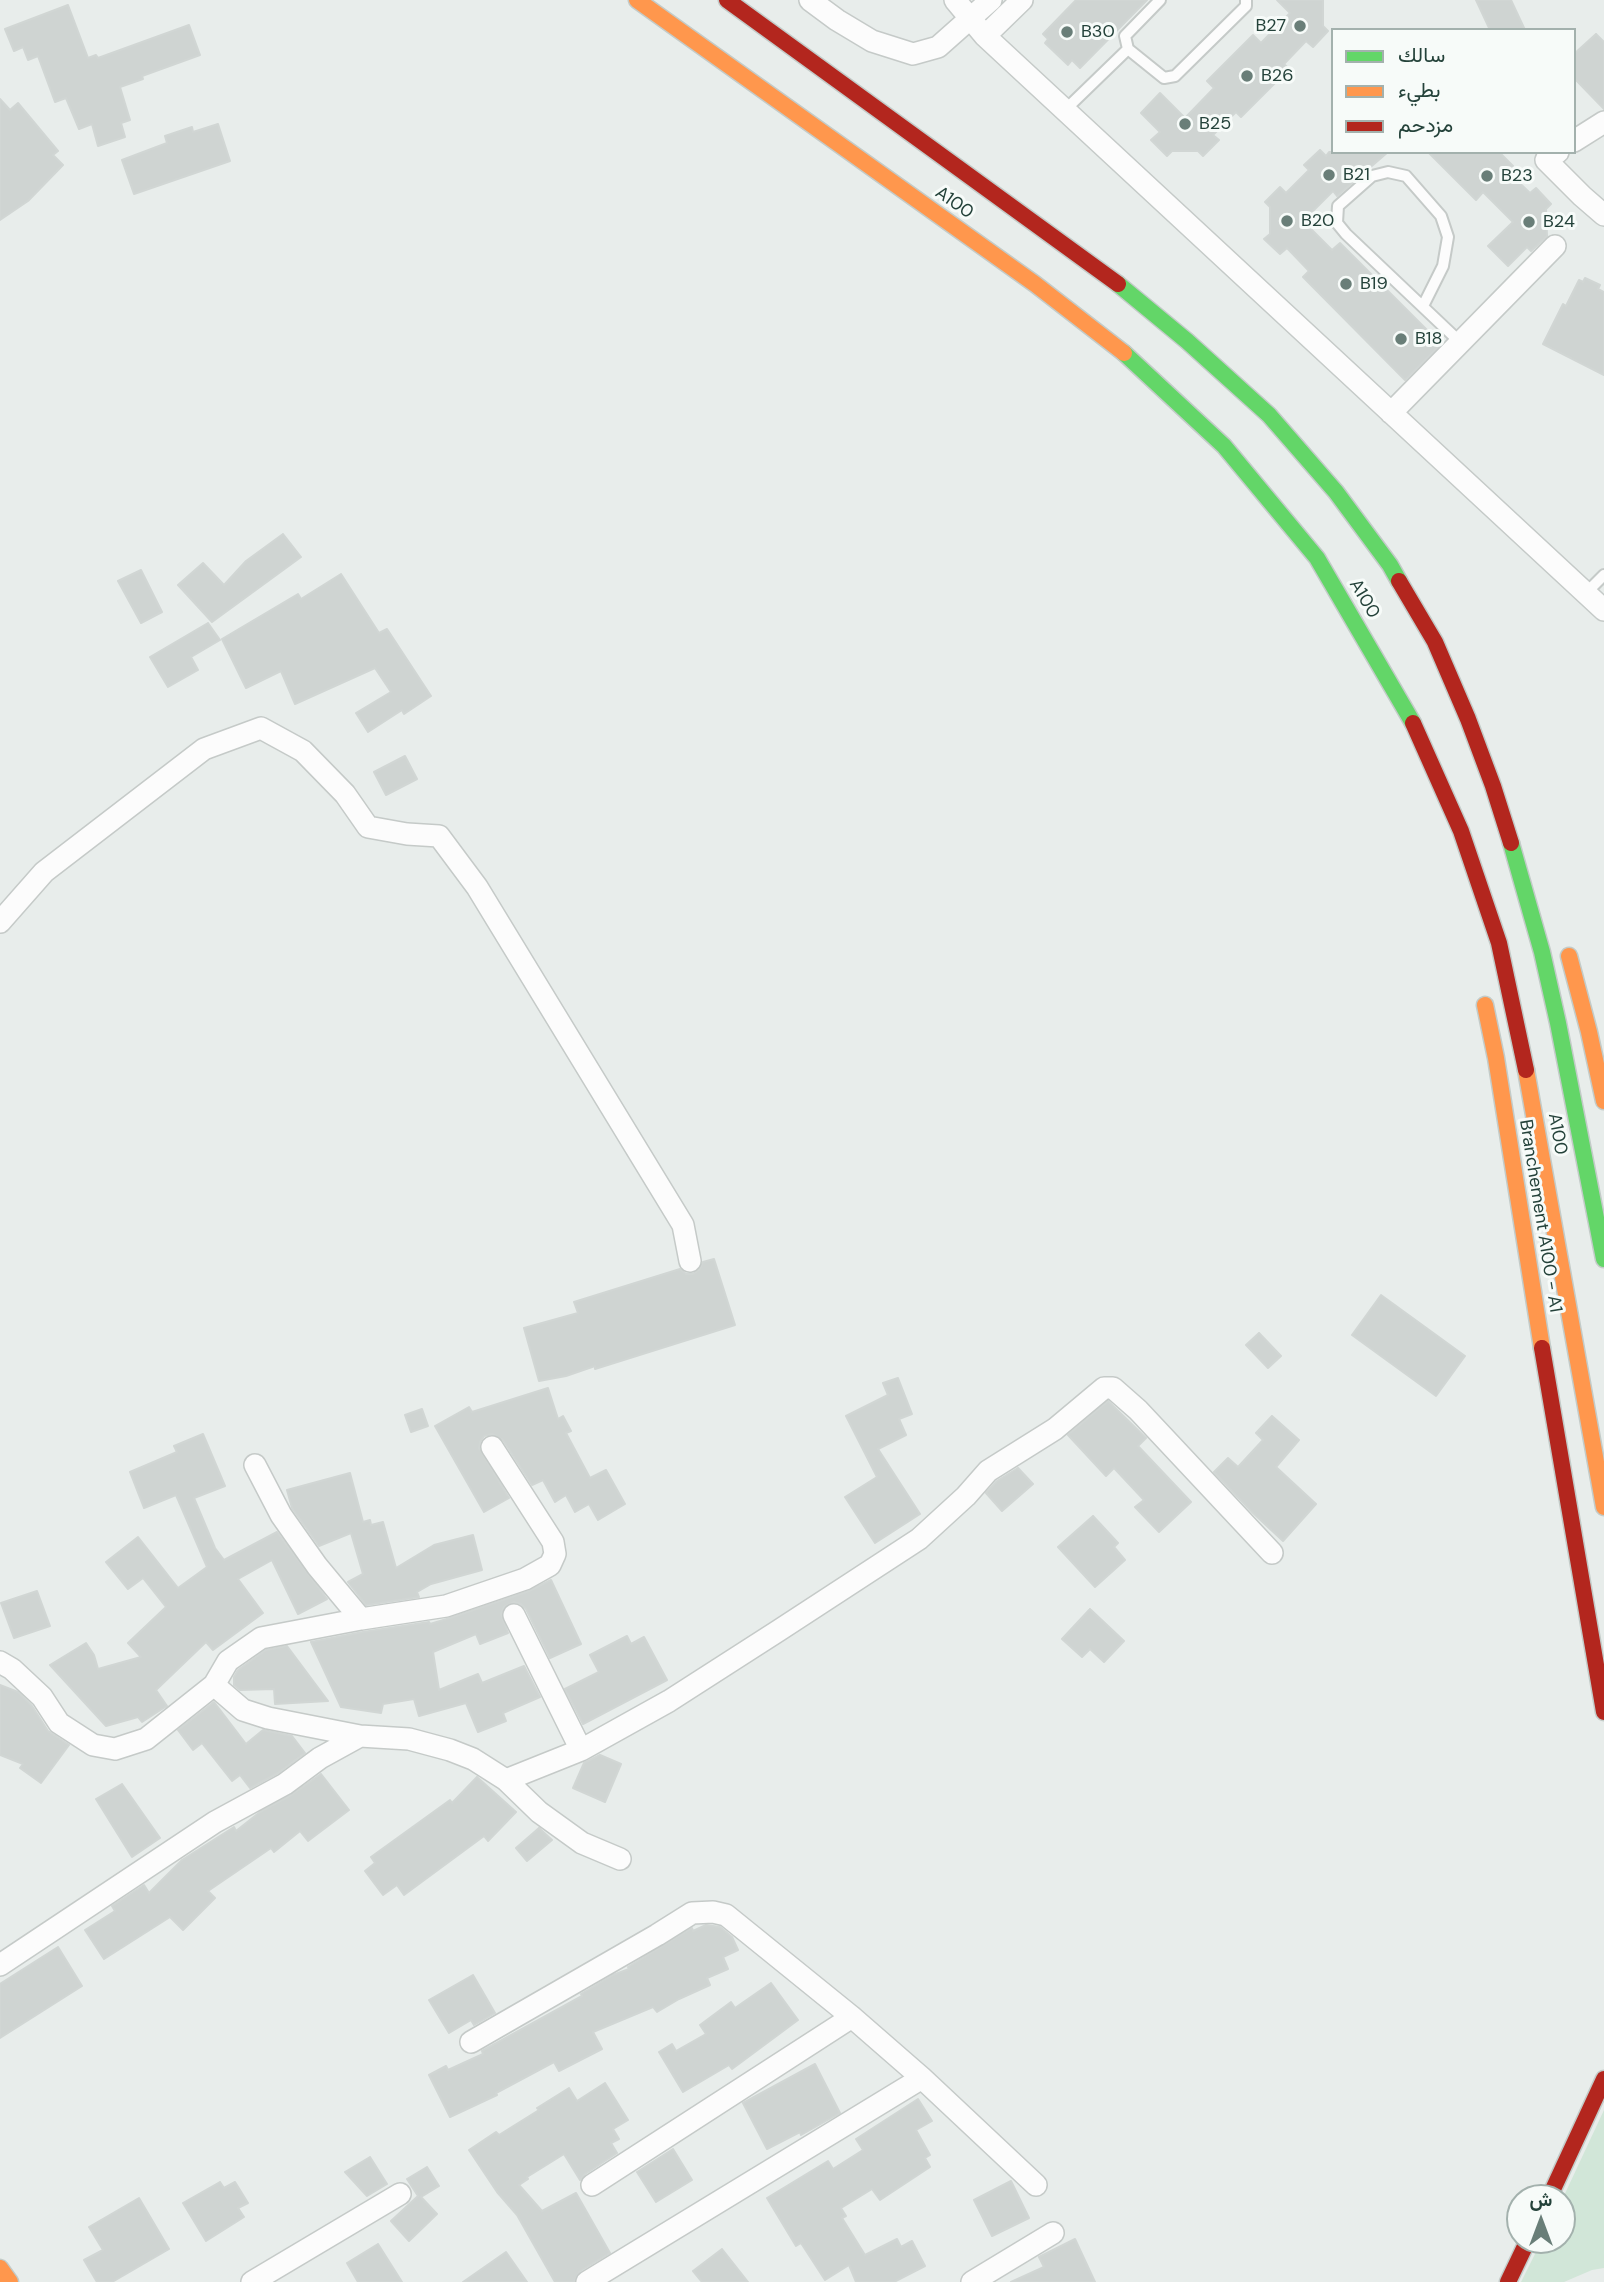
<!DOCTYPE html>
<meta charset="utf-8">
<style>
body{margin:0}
#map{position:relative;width:1604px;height:2282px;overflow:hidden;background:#e8edeb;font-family:"DM Sans",Vazirmatn,sans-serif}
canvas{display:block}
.legend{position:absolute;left:1331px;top:28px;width:245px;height:126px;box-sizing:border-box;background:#f7fbf9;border:2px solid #a3b1ad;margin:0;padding:9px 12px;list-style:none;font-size:21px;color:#24423a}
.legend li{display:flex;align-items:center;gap:14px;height:35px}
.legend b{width:35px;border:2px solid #a3b1ad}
.north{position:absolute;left:1506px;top:2184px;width:70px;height:70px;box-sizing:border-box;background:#f7fbf9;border:2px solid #a3b1ad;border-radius:50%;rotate:0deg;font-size:19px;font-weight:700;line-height:28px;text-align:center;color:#24423a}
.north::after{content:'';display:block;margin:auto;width:24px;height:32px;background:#697e78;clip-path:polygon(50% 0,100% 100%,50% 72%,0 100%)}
</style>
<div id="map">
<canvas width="1604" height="2282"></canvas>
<ul class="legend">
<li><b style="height:9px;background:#63d668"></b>سالك</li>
<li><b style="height:9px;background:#ff974d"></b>بطيء</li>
<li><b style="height:9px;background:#b3261e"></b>مزدحم</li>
</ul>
<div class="north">ش</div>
</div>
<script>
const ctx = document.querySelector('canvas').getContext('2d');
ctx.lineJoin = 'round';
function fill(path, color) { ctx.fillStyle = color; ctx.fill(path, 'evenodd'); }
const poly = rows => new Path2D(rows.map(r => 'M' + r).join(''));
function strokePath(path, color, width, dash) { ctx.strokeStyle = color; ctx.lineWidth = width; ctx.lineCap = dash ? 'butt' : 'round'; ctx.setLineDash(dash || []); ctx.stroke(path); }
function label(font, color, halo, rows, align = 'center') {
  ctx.font = font + ' "DM Sans",sans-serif'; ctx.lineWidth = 6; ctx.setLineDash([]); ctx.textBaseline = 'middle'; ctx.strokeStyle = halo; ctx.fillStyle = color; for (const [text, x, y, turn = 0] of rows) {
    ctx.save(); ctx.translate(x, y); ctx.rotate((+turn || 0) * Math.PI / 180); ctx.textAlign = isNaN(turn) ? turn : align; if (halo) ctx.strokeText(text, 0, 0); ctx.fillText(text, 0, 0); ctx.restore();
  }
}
fill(poly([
 [1604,2110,1604,2268,1592,2270,1564,2282,1521,2282,1542,2240,1562,2240,1562,2200]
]), '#d1e6d8');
const building = poly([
 [1076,0,1147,0,1080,68,1072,60,1068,65,1045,43,1048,39,1043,34,1076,0],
 [1277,0,1323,0,1323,26,1328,31,1313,47,1306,41,1284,64,1289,69,1241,117,1236,112,1213,135,1219,140,1203,156,1198,151,1172,151,1167,156,1151,140,1160,132,1141,113,1160,93,1185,118,1214,88,1207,81,1253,35,1261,43,1290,13,1277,0],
 [1476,0,1511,0,1525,30,1490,30,1476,0],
 [68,5,88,58,96,55,98,58,189,25,200,55,142,76,143,79,120,87,130,120,121,123,125,137,98,146,92,124,79,129,66,98,55,102,38,56,28,60,23,47,14,51,5,29,68,5],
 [1596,34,1604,42,1604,109,1574,78,1574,54,1596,34],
 [0,99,10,110,18,103,58,151,53,155,63,165,28,201,0,220,0,99],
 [218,124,230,161,134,194,122,160,167,143,165,136,192,127,193,132,218,124],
 [1320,150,1326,156,1329,152,1388,152,1337,196,1333,191,1303,221,1332,250,1340,243,1441,344,1405,380,1303,277,1309,271,1287,248,1280,254,1264,239,1270,234,1270,207,1265,202,1280,187,1286,193,1309,170,1304,165,1320,150],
 [1428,152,1499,152,1513,166,1507,171,1530,193,1536,188,1551,204,1546,209,1547,236,1531,251,1527,247,1508,266,1488,246,1513,222,1483,192,1476,200,1428,152],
 [1585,278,1600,285,1598,289,1604,292,1604,375,1543,344,1563,304,1566,306,1579,280,1583,282,1585,278],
 [283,534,301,557,212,622,178,585,203,563,224,585,246,561,283,534],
 [141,570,162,612,141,623,118,581,141,570],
 [341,574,379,633,387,629,431,696,404,714,402,710,368,732,356,713,391,692,375,668,295,704,281,671,246,688,222,639,298,594,301,599,341,574],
 [208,623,220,640,191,657,198,670,168,687,150,657,208,623],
 [405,756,417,779,386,795,374,772,405,756],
 [714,1259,735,1325,595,1369,595,1366,566,1376,539,1381,524,1328,578,1313,574,1302,680,1269,686,1274,693,1274,699,1270,703,1262,714,1259],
 [1381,1295,1465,1356,1436,1396,1352,1335,1381,1295],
 [1259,1333,1281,1356,1268,1368,1246,1345,1259,1333],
 [898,1378,912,1414,899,1419,906,1435,878,1449,920,1514,875,1543,845,1497,877,1477,846,1416,888,1395,883,1383,898,1378],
 [548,1388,558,1419,563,1416,571,1431,566,1433,590,1478,606,1470,625,1504,598,1520,589,1504,575,1512,566,1495,555,1502,543,1480,532,1485,503,1440,492,1434,484,1436,480,1442,479,1448,509,1498,484,1512,435,1426,469,1407,472,1412,548,1388],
 [1108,1401,1146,1438,1138,1446,1191,1502,1159,1532,1135,1507,1144,1500,1114,1468,1106,1476,1068,1435,1108,1401],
 [422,1409,428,1426,411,1432,405,1415,422,1409],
 [1272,1416,1299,1440,1276,1467,1316,1504,1283,1541,1253,1513,1214,1472,1228,1458,1238,1467,1263,1440,1256,1433,1272,1416],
 [203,1434,225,1486,194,1498,215,1548,224,1560,277,1532,327,1599,298,1614,272,1560,238,1579,263,1613,213,1650,206,1642,156,1690,167,1706,162,1709,142,1722,138,1717,106,1726,50,1665,86,1643,94,1655,98,1669,141,1657,128,1643,166,1607,143,1578,128,1589,106,1562,138,1537,178,1588,207,1567,176,1495,144,1508,130,1472,177,1452,174,1446,203,1434],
 [1018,1468,1033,1484,1002,1511,986,1493,997,1481,1018,1468],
 [350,1473,363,1522,370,1520,371,1525,383,1522,396,1568,434,1545,473,1535,482,1570,431,1584,417,1592,419,1597,366,1605,348,1582,363,1574,351,1533,319,1546,292,1508,287,1490,350,1473],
 [1093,1516,1118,1543,1114,1547,1125,1560,1095,1587,1058,1547,1093,1516],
 [551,1580,581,1644,550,1658,526,1609,521,1604,514,1602,504,1607,501,1614,508,1633,480,1644,476,1634,433,1652,439,1690,478,1674,482,1683,524,1666,540,1697,503,1713,506,1721,478,1732,466,1703,419,1716,414,1699,383,1704,381,1713,341,1707,311,1642,363,1632,429,1622,430,1624,450,1618,529,1591,551,1580],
 [37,1591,50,1626,14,1638,1,1603,37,1591],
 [1090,1609,1124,1641,1104,1662,1090,1649,1082,1657,1062,1639,1090,1609],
 [627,1636,631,1644,644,1637,667,1680,583,1724,565,1689,599,1672,590,1655,627,1636],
 [287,1646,328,1701,275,1704,274,1689,240,1690,234,1685,234,1677,238,1670,266,1650,287,1646],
 [0,1685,18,1692,32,1706,48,1731,69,1745,41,1783,20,1768,23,1764,0,1755,0,1685],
 [214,1702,246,1744,263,1730,292,1736,305,1753,278,1773,250,1788,240,1775,232,1781,202,1743,193,1750,178,1730,214,1702],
 [600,1755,621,1764,605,1802,573,1788,584,1763,600,1755],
 [321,1774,349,1810,308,1841,300,1831,274,1852,271,1848,208,1891,215,1898,183,1930,170,1917,104,1959,85,1930,115,1911,112,1906,144,1885,149,1893,182,1860,234,1827,236,1831,260,1812,291,1795,321,1774],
 [477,1777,516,1812,488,1841,484,1836,404,1895,397,1885,383,1895,365,1871,375,1863,371,1857,450,1800,452,1803,477,1777],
 [122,1784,160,1838,132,1857,96,1799,122,1784],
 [539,1828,552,1840,527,1861,516,1848,539,1828],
 [706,1925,720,1927,732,1937,738,1950,723,1957,728,1969,707,1978,710,1985,679,1999,657,2012,653,2007,593,2032,602,2049,559,2071,554,2062,496,2093,497,2095,450,2117,429,2075,446,2066,448,2070,483,2054,482,2051,582,1996,581,1994,613,1975,629,1969,628,1967,692,1928,693,1931,706,1925],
 [58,1947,82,1986,0,2038,0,1984,58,1947],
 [473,1975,495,2013,474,2025,471,2020,449,2033,429,2000,473,1975],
 [771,1983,798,2020,732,2069,729,2065,683,2092,659,2052,672,2044,676,2051,706,2034,700,2025,731,2002,735,2008,771,1983],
 [815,2064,840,2113,801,2135,800,2132,767,2149,743,2103,815,2064],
 [605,2083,628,2120,613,2129,619,2139,611,2143,617,2153,585,2174,580,2180,564,2154,527,2177,528,2179,519,2185,542,2211,576,2193,610,2253,580,2271,574,2282,555,2282,517,2215,497,2192,469,2150,496,2132,499,2135,539,2110,537,2108,569,2088,577,2101,605,2083],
 [918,2099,932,2121,916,2130,930,2155,925,2158,930,2167,880,2200,872,2189,841,2208,846,2216,842,2218,865,2255,897,2239,901,2247,912,2241,925,2266,894,2282,856,2282,849,2265,825,2280,801,2243,796,2246,767,2198,828,2161,833,2169,863,2150,856,2139,918,2099],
 [673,2149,692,2180,656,2202,637,2172,673,2149],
 [370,2157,387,2184,367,2196,345,2172,370,2157],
 [427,2167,439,2186,421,2197,437,2214,409,2241,391,2221,418,2196,407,2179,427,2167],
 [1011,2181,1029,2218,992,2236,974,2200,1011,2181],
 [220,2182,224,2188,235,2182,248,2203,238,2208,244,2217,206,2241,183,2203,220,2182],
 [139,2198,169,2249,112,2282,97,2282,84,2260,103,2250,89,2227,139,2198],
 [1075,2239,1095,2282,1011,2282,1044,2267,1039,2257,1075,2239],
 [378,2244,402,2282,358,2282,347,2263,378,2244],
 [722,2249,748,2282,702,2282,693,2271,722,2249],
 [506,2252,527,2282,463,2282,506,2252]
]);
fill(building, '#cfd4d2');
strokePath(building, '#d1d6d4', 2);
const lane = poly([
 [1160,0,1125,36,1128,49,1164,78,1175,76,1246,6,1246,0],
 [1064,111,1128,49],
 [1423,306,1443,266,1448,237,1441,216,1406,176,1388,172,1372,176,1338,206,1337,223,1346,234,1461,343],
 [1586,593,1604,575]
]);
const street = poly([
 [810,0,837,20,872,41,913,54,938,47,991,0],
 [955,0,985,36,1604,610],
 [985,36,1022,0],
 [1574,141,1604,122],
 [1558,152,1546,160,1582,196,1604,215],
 [1391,413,1555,246],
 [0,922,44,872,204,749,261,728,303,751,345,794,368,827,407,834,439,836,477,887,683,1225,690,1261],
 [255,1465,281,1515,317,1566,361,1619],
 [514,1615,581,1750],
 [0,1662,12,1669,42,1697,59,1723,93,1745,115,1749,146,1739,214,1685],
 [360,1736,409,1739,450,1750,473,1759,506,1780,539,1812,582,1843,620,1859],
 [506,1780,581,1750,669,1701,778,1631,919,1539,966,1496,988,1471,1055,1429,1104,1388,1113,1388,1138,1410,1272,1553],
 [0,1965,215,1822,285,1784,320,1758,360,1736,268,1718,243,1710,214,1685,228,1661,261,1638,361,1619,446,1606,525,1579,550,1565,555,1554,553,1542,492,1447],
 [471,2042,657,1935,692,1913,713,1912,726,1915,852,2017,922,2078,1036,2185],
 [592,2185,852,2017],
 [252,2282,400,2194],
 [587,2282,922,2078],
 [972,2282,1053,2233]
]);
const fast = poly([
 [1118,284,1187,341,1269,415,1336,492,1390,565,1399,581],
 [1124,353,1224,446,1317,558,1413,723],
 [1511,843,1542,952,1558,1023,1604,1259]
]);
const slow = poly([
 [637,0,1035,284,1124,353],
 [1569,956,1589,1032,1604,1101],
 [1485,1005,1496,1058,1542,1348],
 [1526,1070,1604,1507],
 [0,2268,10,2282]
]);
const jam = poly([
 [727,0,1118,284],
 [1399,581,1435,642,1468,719,1493,786,1511,843],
 [1413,723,1461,831,1499,943,1526,1070],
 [1542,1348,1604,1712],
 [1549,2198,1604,2079],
 [1508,2282,1528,2240]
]);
strokePath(lane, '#c5cac8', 14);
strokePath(street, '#c5cac8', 24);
strokePath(fast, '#c3cbc8', 19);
strokePath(slow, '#c3cbc8', 19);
strokePath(jam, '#c3cbc8', 19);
strokePath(lane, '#fcfcfc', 10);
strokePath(street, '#fcfcfc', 21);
strokePath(fast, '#63d668', 16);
strokePath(slow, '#ff974d', 16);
strokePath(jam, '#b3261e', 16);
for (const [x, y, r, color] of [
 [1300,26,7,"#697e78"],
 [1067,32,7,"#697e78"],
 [1247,76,7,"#697e78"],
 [1185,124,7,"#697e78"],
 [1329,175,7,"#697e78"],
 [1487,176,7,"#697e78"],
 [1287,221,7,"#697e78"],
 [1529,222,7,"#697e78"],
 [1346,284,7,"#697e78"],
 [1401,339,7,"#697e78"]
]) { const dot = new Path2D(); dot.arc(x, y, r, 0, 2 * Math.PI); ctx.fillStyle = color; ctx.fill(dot); strokePath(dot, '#f7fbf9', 2.5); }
label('18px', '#24423a', '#f7fbf9', [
 ["B27",1286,26,"right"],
 ["B30",1081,32],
 ["B26",1261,76],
 ["B25",1199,124],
 ["B21",1343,175],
 ["B23",1501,176],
 ["B20",1301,221],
 ["B24",1543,222],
 ["B19",1360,284],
 ["B18",1415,339]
], 'left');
label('18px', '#24423a', '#f7fbf9', [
 ["A100",954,203,35],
 ["A100",1364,599,59],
 ["A100",1557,1134,80],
 ["Branchement A100 - A1",1540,1216,81]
]);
</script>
